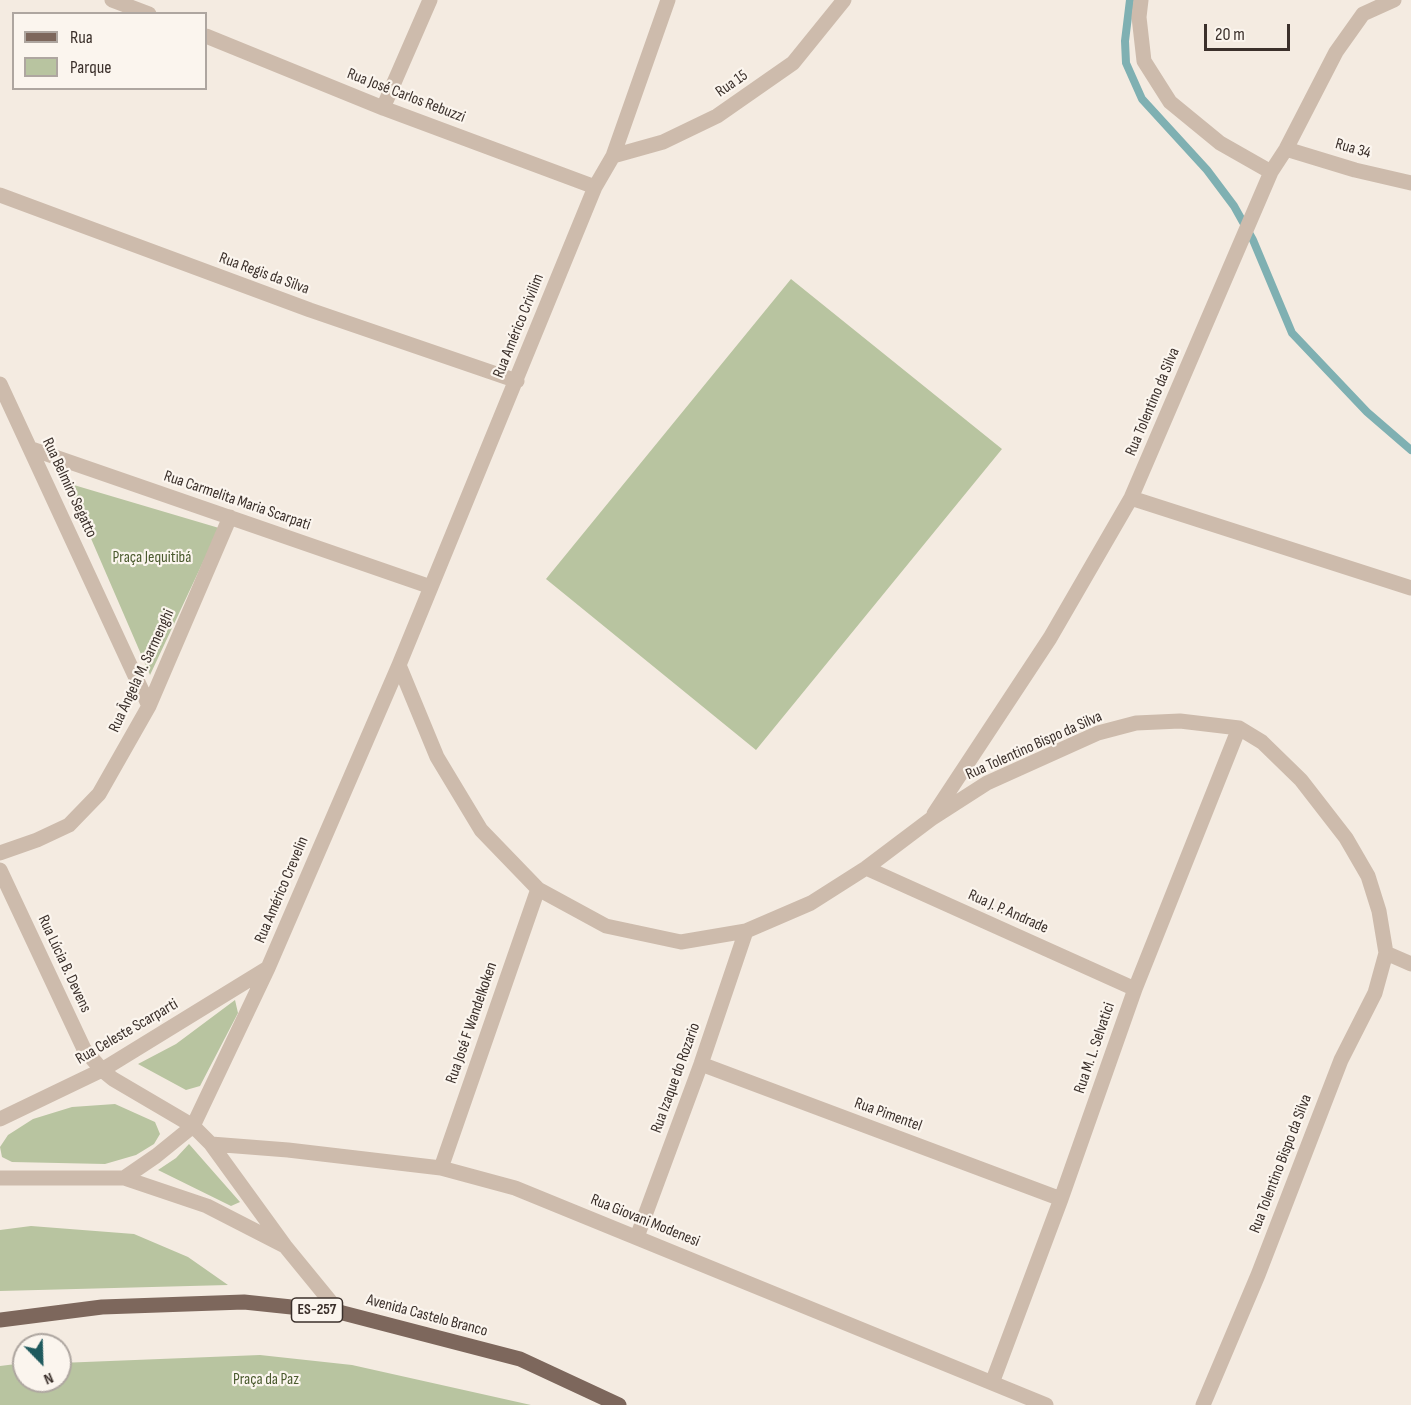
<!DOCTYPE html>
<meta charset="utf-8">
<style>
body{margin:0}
#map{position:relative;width:1411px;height:1405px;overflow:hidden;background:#f4ebe1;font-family:"Sofia Sans Condensed",sans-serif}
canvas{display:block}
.legend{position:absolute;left:12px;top:12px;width:195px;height:78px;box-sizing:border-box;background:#fbf5ee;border:2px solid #aea6a0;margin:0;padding:8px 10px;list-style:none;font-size:18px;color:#3b302b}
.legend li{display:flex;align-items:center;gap:12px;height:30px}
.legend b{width:30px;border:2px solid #aea6a0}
.north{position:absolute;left:12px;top:1333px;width:60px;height:60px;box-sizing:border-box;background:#fbf5ee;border:2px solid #aea6a0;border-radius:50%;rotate:157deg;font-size:16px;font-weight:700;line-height:24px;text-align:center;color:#3b302b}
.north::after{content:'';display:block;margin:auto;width:21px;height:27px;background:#1f5a5e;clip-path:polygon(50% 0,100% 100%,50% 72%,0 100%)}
.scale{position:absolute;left:1204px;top:24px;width:86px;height:27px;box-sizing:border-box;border:3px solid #3b302b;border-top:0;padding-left:8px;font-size:18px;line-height:21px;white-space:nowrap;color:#3b302b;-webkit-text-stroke:4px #fbf5ee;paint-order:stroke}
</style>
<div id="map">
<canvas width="1411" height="1405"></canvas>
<ul class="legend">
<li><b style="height:8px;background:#7d675c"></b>Rua</li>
<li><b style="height:16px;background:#b8c4a0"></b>Parque</li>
</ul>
<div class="north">N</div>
<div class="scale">20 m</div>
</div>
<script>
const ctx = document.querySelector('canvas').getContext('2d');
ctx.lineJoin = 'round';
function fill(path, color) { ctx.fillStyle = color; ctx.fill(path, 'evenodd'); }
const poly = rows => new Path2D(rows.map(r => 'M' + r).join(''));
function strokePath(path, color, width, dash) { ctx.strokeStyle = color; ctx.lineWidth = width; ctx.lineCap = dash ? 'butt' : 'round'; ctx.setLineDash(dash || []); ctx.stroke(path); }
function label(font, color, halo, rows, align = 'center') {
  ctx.font = font + ' "Sofia Sans Condensed",sans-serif'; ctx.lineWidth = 4.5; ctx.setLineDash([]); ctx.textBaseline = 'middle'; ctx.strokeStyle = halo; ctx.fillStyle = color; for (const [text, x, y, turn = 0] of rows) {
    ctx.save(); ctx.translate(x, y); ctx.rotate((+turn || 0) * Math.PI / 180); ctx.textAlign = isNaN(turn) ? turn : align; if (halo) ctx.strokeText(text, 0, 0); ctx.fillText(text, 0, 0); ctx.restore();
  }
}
fill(poly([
 [791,279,1002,449,756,750,546,579],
 [67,483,219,528,150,675],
 [235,1000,238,1013,200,1086,186,1090,138,1064,176,1044],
 [115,1104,155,1122,160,1134,154,1144,136,1155,105,1164,12,1162,2,1157,0,1147,8,1135,33,1119,72,1107],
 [189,1144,218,1177,240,1202,231,1206,158,1170,176,1158],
 [31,1226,134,1234,188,1257,228,1285,0,1291,0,1230],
 [260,1355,352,1365,531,1405,0,1405,0,1366,24,1363,24,1381,60,1381,60,1363]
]), '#b8c4a0');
strokePath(poly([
 [1130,0,1125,41,1126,63,1142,99,1207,170,1234,206,1253,240,1292,333,1367,412,1411,450]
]), '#7fb0b2', 8);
strokePath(poly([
 [112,0,149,14],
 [1141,0,1139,17,1144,61,1170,102,1220,143,1271,172],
 [206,36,383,108,595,187],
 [383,108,430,0],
 [1286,149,1355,170,1411,183],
 [613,156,663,142,717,116,793,63,844,0],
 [0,195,310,310,517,381],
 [0,384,149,706],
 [32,449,431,587],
 [1131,498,1411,588],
 [399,665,437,757,481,830,538,889,606,926,681,942,746,931,811,903,866,868,931,819,987,783,1098,733,1136,723,1180,721,1239,728,1262,742,1301,780,1346,838,1368,876,1379,911,1386,953,1375,993,1341,1060,1258,1275,1203,1405],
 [934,814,1050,638,1131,498,1271,172,1286,149,1336,52,1363,14,1394,0],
 [0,853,37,840,69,825,99,794,149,706,230,517],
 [866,868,1135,989],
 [0,870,84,1049,102,1070,113,1079,193,1126,211,1144,285,1246,339,1312],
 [1386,953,1411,964],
 [701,1064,1061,1199],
 [0,1119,102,1070,268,968],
 [211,1144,288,1150,441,1168,515,1188,1046,1405],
 [441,1168,538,889],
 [0,1178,124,1178,207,1206,283,1245],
 [124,1178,156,1156,193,1126,268,968,399,665,595,187,613,156,668,0],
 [637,1237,701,1064,746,931],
 [992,1383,1061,1199,1135,989,1239,728]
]), '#cdbbac', 15);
strokePath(poly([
 [0,1320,102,1307,244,1302,339,1312,520,1359,619,1405]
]), '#7d675c', 15);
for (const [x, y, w] of [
 [317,1310,51]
]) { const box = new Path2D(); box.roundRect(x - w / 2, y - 12, w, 24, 4.5); ctx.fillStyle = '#fbf5ee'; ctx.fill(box); strokePath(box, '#3b302b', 1.5); }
label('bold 15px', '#3b302b', null, [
 ["ES-257",317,1310]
]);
label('16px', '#3b302b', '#fbf5ee', [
 ["Rua 15",732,84,-35],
 ["Rua José Carlos Rebuzzi",406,96,21],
 ["Rua 34",1353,149,16],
 ["Rua Regis da Silva",264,274,20],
 ["Rua Américo Crivilim",519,326,-68],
 ["Rua Tolentino da Silva",1153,402,-67],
 ["Rua Belmiro Segatto",69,488,65],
 ["Rua Carmelita Maria Scarpati",237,501,19],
 ["Rua Ângela M. Sarmenghi",142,671,-65],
 ["Rua Tolentino Bispo da Silva",1034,746,-24],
 ["Rua Américo Crevelin",282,890,-67],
 ["Rua J. P. Andrade",1008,912,24],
 ["Rua Lúcia B. Devens",64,964,65],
 ["Rua José F Wandelkoken",472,1023,-71],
 ["Rua Celeste Scarparti",127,1032,-30],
 ["Rua M. L. Selvatici",1095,1048,-71],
 ["Rua Izaque do Rozario",676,1078,-70],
 ["Rua Pimentel",888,1115,20],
 ["Rua Tolentino Bispo da Silva",1281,1164,-69],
 ["Rua Giovani Modenesi",645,1221,22],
 ["Avenida Castelo Branco",427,1316,15]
]);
label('16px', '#4a5a2e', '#fbf5ee', [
 ["Praça Jequitibá",152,558],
 ["Praça da Paz",266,1380]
]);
</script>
